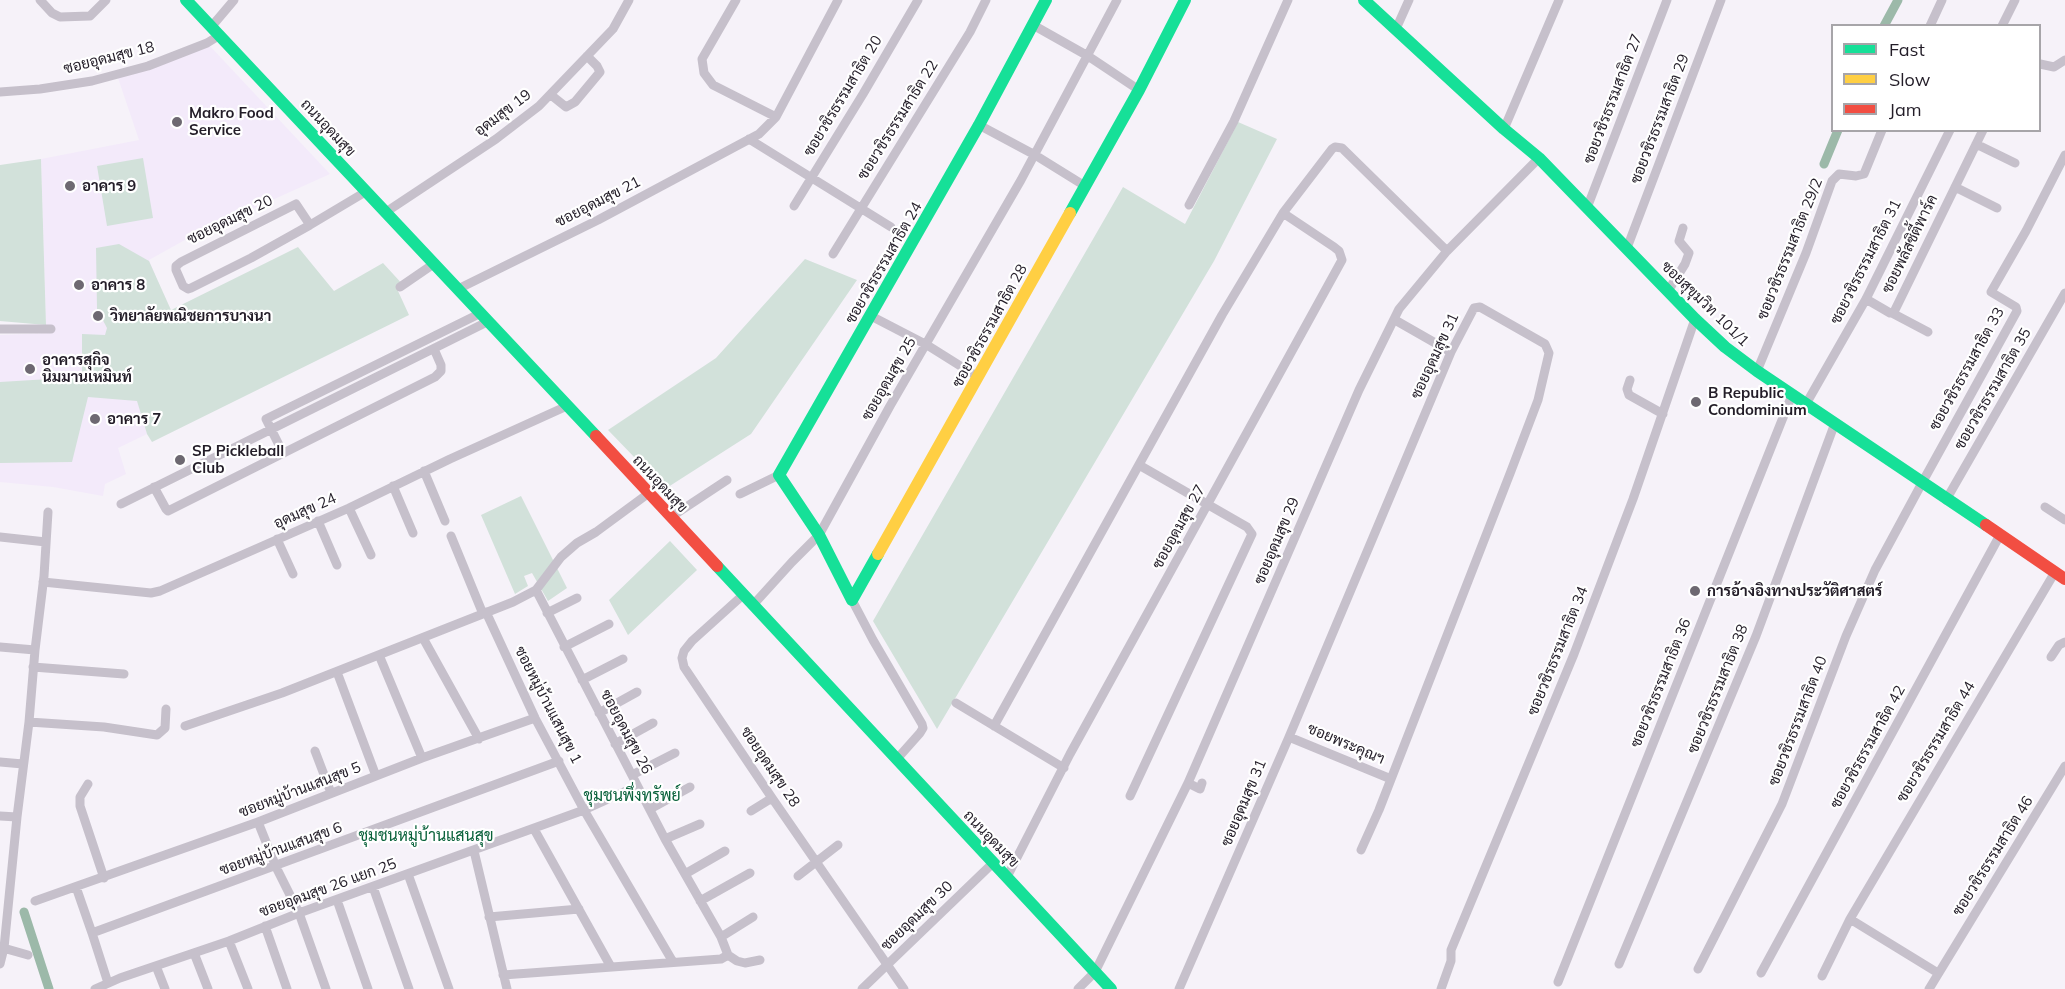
<!DOCTYPE html>
<meta charset="utf-8">
<style>
body{margin:0}
#map{position:relative;width:2065px;height:989px;overflow:hidden;background:#f6f2f9;font-family:Mulish,sans-serif}
canvas{display:block}
.legend{position:absolute;left:1831px;top:24px;width:210px;height:108px;box-sizing:border-box;background:#fff;border:2px solid #a7a5a9;margin:0;padding:8px 10px;list-style:none;font-size:18px;color:#231d28}
.legend li{display:flex;align-items:center;gap:12px;height:30px}
.legend b{width:30px;border:2px solid #a7a5a9}
</style>
<div id="map">
<canvas width="2065" height="989"></canvas>
<ul class="legend">
<li><b style="height:8px;background:#16e098"></b>Fast</li>
<li><b style="height:8px;background:#ffcf43"></b>Slow</li>
<li><b style="height:8px;background:#f24e42"></b>Jam</li>
</ul>
</div>
<script>
const ctx = document.querySelector('canvas').getContext('2d');
ctx.lineJoin = 'round';
function fill(path, color) { ctx.fillStyle = color; ctx.fill(path, 'evenodd'); }
const poly = rows => new Path2D(rows.map(r => 'M' + r).join(''));
function strokePath(path, color, width, dash) { ctx.strokeStyle = color; ctx.lineWidth = width; ctx.lineCap = dash ? 'butt' : 'round'; ctx.setLineDash(dash || []); ctx.stroke(path); }
function label(font, color, halo, rows, align = 'center') {
  ctx.font = font + ' Mulish,Sarabun,sans-serif'; ctx.lineWidth = 4.5; ctx.setLineDash([]); ctx.textBaseline = 'middle'; ctx.strokeStyle = halo; ctx.fillStyle = color; for (const [text, x, y, turn = 0] of rows) {
    ctx.save(); ctx.translate(x, y); ctx.rotate((+turn || 0) * Math.PI / 180); ctx.textAlign = isNaN(turn) ? turn : align; if (halo) ctx.strokeText(text, 0, 0); ctx.fillText(text, 0, 0); ctx.restore();
  }
}
fill(poly([
 [209,45,330,174,192,236,149,260,169,308,118,332,147,434,118,448,126,474,105,484,103,496,53,487,0,482,0,335,53,333,46,325,41,159,139,140,118,78]
]), '#f3eafa');
fill(poly([
 [1238,122,1277,139,1214,261,937,729,873,621,1123,187,1185,224],
 [143,158,153,218,107,226,97,166],
 [41,159,46,325,0,321,0,165],
 [119,244,149,261,171,310,298,247,334,291,383,263,405,287,398,291,409,315,152,442,147,434,137,401,88,397,72,462,0,463,0,382,82,377,82,334,105,335,107,328,97,309,96,248],
 [805,259,857,280,751,434,665,489,608,430,716,358],
 [521,496,567,588,548,601,532,573,524,576,528,586,515,594,481,515],
 [670,541,697,570,628,635,609,600]
]), '#d2e1da');
strokePath(poly([
 [1884,26,1898,0],
 [1824,164,1838,130],
 [24,912,49,989]
]), '#9cb9a9', 9);
strokePath(poly([
 [40,0,52,13,60,17,90,16,106,0],
 [736,0,702,59,704,73,713,85,776,117],
 [1033,25,1088,56,1139,90],
 [212,26,234,0],
 [1930,26,1942,0],
 [2002,26,2015,0],
 [1396,29,1409,0],
 [2040,64,2054,67,2065,60],
 [0,92,40,89,92,81,148,66,207,43,220,35],
 [551,95,566,107,575,102,600,72,597,66,587,56],
 [979,125,1035,155,1085,186],
 [1504,129,1559,0],
 [749,139,891,227],
 [1976,144,2015,163],
 [1955,187,1997,208],
 [1189,205,1234,121,1288,0],
 [794,206,863,94,918,0],
 [1587,208,1667,0],
 [386,212,496,139,539,106,613,29,629,0],
 [310,225,296,204,181,262,176,266,176,270,183,286,188,289,191,288,251,258,310,225,367,191],
 [1627,248,1721,0],
 [833,254,970,32,986,0],
 [400,287,435,263],
 [458,289,598,220,759,134,776,117,838,0],
 [1668,291,1685,264,1689,253,1679,241,1683,228],
 [1866,299,1890,313,1894,312,1983,130],
 [1892,313,1928,332],
 [871,316,927,345,978,377],
 [1395,320,1451,352],
 [0,329,51,329],
 [1757,371,1806,253,1832,181,1839,174,1856,176,1864,174,1882,130],
 [1630,380,1627,389,1629,395,1663,414],
 [1806,404,1866,299,1950,130],
 [283,453,266,419,481,313],
 [424,471,445,521],
 [393,486,413,533],
 [154,487,166,509,168,511,435,377,441,371,441,365,434,349],
 [740,494,779,475],
 [1946,500,2065,293],
 [121,504,489,321],
 [2045,507,2065,520],
 [349,508,371,555],
 [671,517,727,480],
 [318,521,337,565],
 [451,536,483,614],
 [0,537,46,542],
 [277,539,293,574],
 [43,582,151,593,160,591,349,508,450,459,567,406],
 [743,595,692,641,684,651,682,658,684,667,772,798,904,989],
 [852,600,873,640,922,724,923,728,920,733,896,760],
 [753,605,792,562,819,535,890,406,1021,180,1117,0],
 [486,612,535,718,584,810,673,962],
 [547,613,577,598],
 [423,638,479,739],
 [0,647,35,650],
 [564,647,609,624],
 [379,655,422,758],
 [2051,657,2059,645,2065,642],
 [33,667,124,674],
 [337,672,376,776],
 [582,680,623,659],
 [956,703,1064,768],
 [599,713,637,692],
 [29,722,104,727,157,735,165,728,166,709],
 [185,726,282,693,513,602,536,590,561,557,577,543,596,532,649,493],
 [994,726,1222,315,1283,213,1332,149,1335,147,1342,148,1447,251],
 [1289,737,1391,779],
 [615,744,653,723],
 [315,751,331,793],
 [0,762,23,764],
 [632,775,675,753],
 [1188,783,1200,789,1202,783],
 [88,784,80,797,80,806,104,878],
 [1130,796,1252,534,1247,527,1139,465],
 [650,809,690,787],
 [751,811,772,798],
 [0,816,17,817],
 [258,822,276,867,299,913,326,989],
 [534,829,611,967],
 [665,839,700,824],
 [474,851,507,989],
 [408,874,449,989],
 [685,874,725,851],
 [798,876,838,845],
 [1007,877,1070,754,1342,260,1339,251,1334,247,1283,213],
 [76,887,92,933,559,761],
 [373,887,409,989],
 [337,900,368,989],
 [35,901,258,822,422,758,535,718],
 [700,901,750,873],
 [489,917,579,909],
 [1850,919,1938,973],
 [265,926,287,989],
 [92,933,108,983],
 [721,937,753,917],
 [229,941,248,989],
 [0,947,28,955],
 [194,953,208,989],
 [728,955,737,961,745,963,760,960],
 [0,964,4,948,17,817,29,722,35,650,44,576,48,512],
 [1619,964,1756,636,1835,423],
 [156,966,165,989],
 [1698,969,1782,804,1846,636,1875,570,1922,483,2017,311,2016,307,1991,292,2026,231,2065,155],
 [1761,973,2000,535],
 [503,975,721,959,728,955,721,937,665,839,536,590],
 [1822,976,1850,919,2055,572],
 [1558,982,1792,395],
 [95,989,120,978,229,941,299,913,584,810,637,786],
 [862,989,993,863],
 [1078,989,1095,972,1188,783,1359,390,1399,309,1447,251,1539,158],
 [1179,989,1289,737,1451,352,1474,308,1480,307,1545,344,1549,353,1538,400,1511,471,1379,810,1361,850],
 [1441,989,1451,961,1451,950,1574,654,1633,499,1695,319],
 [1929,989,2065,766]
]), '#c6c0cb', 9);
strokePath(poly([
 [186,0,596,436],
 [1364,0,1504,129,1539,158,1695,319,1725,347,1757,371,1986,525],
 [1070,213,1139,90,1185,0],
 [878,554,852,600,819,535,779,475,979,125,1046,0],
 [717,566,1111,989]
]), '#16e098', 12);
strokePath(poly([
 [878,554,1070,213]
]), '#ffcf43', 12);
strokePath(poly([
 [596,436,717,566],
 [1986,525,2065,579]
]), '#f24e42', 12);
for (const [x, y, r, color] of [
 [177,122,6,"#6d6871"],
 [70,186,6,"#6d6871"],
 [79,285,6,"#6d6871"],
 [98,316,6,"#6d6871"],
 [30,369,6,"#6d6871"],
 [1696,402,6,"#6d6871"],
 [95,419,6,"#6d6871"],
 [180,460,6,"#6d6871"],
 [1695,591,6,"#6d6871"]
]) { const dot = new Path2D(); dot.arc(x, y, r, 0, 2 * Math.PI); ctx.fillStyle = color; ctx.fill(dot); strokePath(dot, '#fff', 2); }
label('15px', '#231d28', '#fff', [
 ["ซอยอุดมสุข 18",109,58,-14],
 ["ซอยวชิรธรรมสาธิต 20",843,96,-59],
 ["ซอยวชิรธรรมสาธิต 27",1613,99,-69],
 ["อุดมสุข 19",503,113,-37],
 ["ซอยวชิรธรรมสาธิต 29",1660,119,-69],
 ["ซอยวชิรธรรมสาธิต 22",898,120,-58],
 ["ถนนอุดมสุข",328,128,47],
 ["ซอยอุดมสุข 21",598,202,-27],
 ["ซอยอุดมสุข 20",230,220,-26],
 ["ซอยพลัสซิตี้พาร์ค",1910,244,-64],
 ["ซอยวชิรธรรมสาธิต 29/2",1790,249,-68],
 ["ซอยวชิรธรรมสาธิต 31",1866,262,-63],
 ["ซอยวชิรธรรมสาธิต 24",884,263,-60],
 ["ซอยสุขุมวิท 101/1",1705,304,44],
 ["ซอยวชิรธรรมสาธิต 28",990,326,-61],
 ["ซอยอุดมสุข 31",1435,356,-65],
 ["ซอยวชิรธรรมสาธิต 33",1967,369,-61],
 ["ซอยอุดมสุข 25",889,379,-60],
 ["ซอยวชิรธรรมสาธิต 35",1993,389,-60],
 ["ถนนอุดมสุข",660,484,47],
 ["อุดมสุข 24",305,511,-24],
 ["ซอยอุดมสุข 27",1179,527,-61],
 ["ซอยอุดมสุข 29",1277,541,-67],
 ["ซอยวชิรธรรมสาธิต 34",1558,651,-68],
 ["ซอยวชิรธรรมสาธิต 36",1661,683,-68],
 ["ซอยวชิรธรรมสาธิต 38",1718,689,-68],
 ["ซอยหมู่บ้านแสนสุข 1",548,705,63],
 ["ซอยวชิรธรรมสาธิต 40",1798,721,-69],
 ["ซอยอุดมสุข 26",626,732,62],
 ["ซอยวชิรธรรมสาธิต 44",1936,742,-59],
 ["ซอยพระคุณฯ",1346,744,23],
 ["ซอยวชิรธรรมสาธิต 42",1868,747,-61],
 ["ซอยอุดมสุข 28",770,767,56],
 ["ซอยหมู่บ้านแสนสุข 5",300,790,-21],
 ["ซอยอุดมสุข 31",1244,803,-67],
 ["ถนนอุดมสุข",991,839,46],
 ["ซอยหมู่บ้านแสนสุข 6",281,849,-20],
 ["ซอยวชิรธรรมสาธิต 46",1993,856,-58],
 ["ซอยอุดมสุข 26 แยก 25",328,888,-20],
 ["ซอยอุดมสุข 30",917,916,-44]
]);
label('bold 15px', '#231d28', '#fff', [
 ["Makro Food",189,113],
 ["Service",189,130],
 ["อาคาร 9",82,186],
 ["อาคาร 8",91,285],
 ["วิทยาลัยพณิชยการบางนา",110,316],
 ["อาคารสุกิจ",42,360],
 ["นิมมานเหมินท์",42,377],
 ["B Republic",1708,393],
 ["Condominium",1708,410],
 ["อาคาร 7",107,419],
 ["SP Pickleball",192,451],
 ["Club",192,468],
 ["การอ้างอิงทางประวัติศาสตร์",1707,591]
], 'left');
label('16px', '#0a623b', '#fff', [
 ["ชุมชนพึ่งทรัพย์",632,796],
 ["ชุมชนหมู่บ้านแสนสุข",426,836]
]);
</script>
